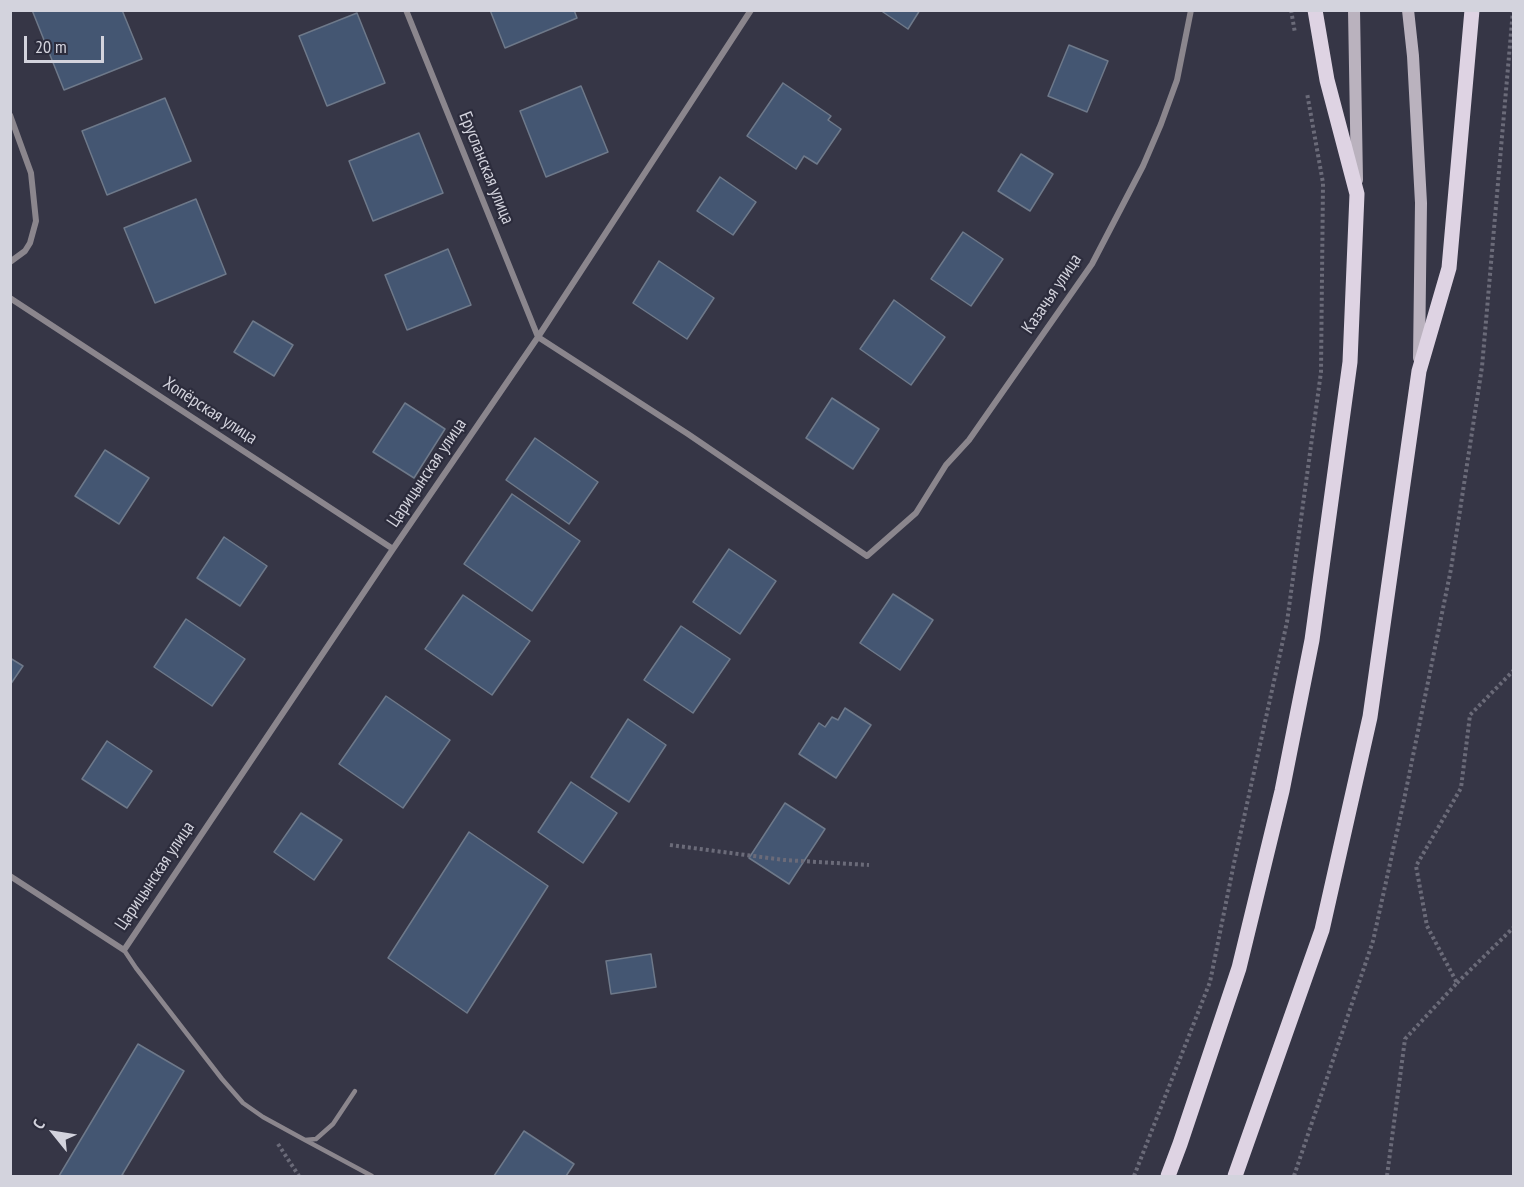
<!DOCTYPE html>
<meta charset="utf-8">
<style>
body{margin:0}
#map{position:relative;width:1524px;height:1187px;overflow:hidden;background:#363646;font-family:"PT Sans Narrow",sans-serif}
canvas{display:block}
.frame{position:absolute;inset:0;border:12px solid #d3d3dd;pointer-events:none}
.north{position:absolute;left:24px;top:1103px;width:60px;height:60px;-webkit-text-stroke:4px #2c2c3c;paint-order:stroke;rotate:300deg;font-size:16px;font-weight:700;line-height:24px;text-align:center;color:#d3d3dd}
.north::after{content:'';display:block;margin:auto;width:21px;height:27px;background:#d3d3dd;clip-path:polygon(50% 0,100% 100%,50% 72%,0 100%)}
.scale{position:absolute;left:24px;top:36px;width:80px;height:27px;box-sizing:border-box;border:3px solid #d3d3dd;border-top:0;padding-left:8px;font-size:18px;line-height:21px;white-space:nowrap;color:#d3d3dd;-webkit-text-stroke:4px #2c2c3c;paint-order:stroke}
</style>
<div id="map">
<canvas width="1524" height="1187"></canvas>
<div class="frame"></div>
<div class="north">С</div>
<div class="scale">20 m</div>
</div>
<script>
const ctx = document.querySelector('canvas').getContext('2d');
ctx.lineJoin = 'round';
function fill(path, color) { ctx.fillStyle = color; ctx.fill(path, 'evenodd'); }
const poly = rows => new Path2D(rows.map(r => 'M' + r).join(''));
function strokePath(path, color, width, dash) { ctx.strokeStyle = color; ctx.lineWidth = width; ctx.lineCap = dash ? 'butt' : 'round'; ctx.setLineDash(dash || []); ctx.stroke(path); }
function label(font, color, halo, rows, align = 'center') {
  ctx.font = font + ' "PT Sans Narrow",sans-serif'; ctx.lineWidth = 4.5; ctx.setLineDash([]); ctx.textBaseline = 'middle'; ctx.strokeStyle = halo; ctx.fillStyle = color; for (const [text, x, y, turn = 0] of rows) {
    ctx.save(); ctx.translate(x, y); ctx.rotate((+turn || 0) * Math.PI / 180); ctx.textAlign = isNaN(turn) ? turn : align; if (halo) ctx.strokeText(text, 0, 0); ctx.fillText(text, 0, 0); ctx.restore();
  }
}
const building = poly([
 [32,10,122,10,142,59,64,90,32,10],
 [490,10,574,10,577,18,505,48,490,10],
 [880,10,920,10,908,29,880,10],
 [357,13,385,83,327,106,299,36,357,13],
 [1069,45,1108,61,1087,112,1048,96,1069,45],
 [783,83,831,116,828,120,841,129,817,164,804,156,796,169,747,136,783,83],
 [581,86,608,152,546,177,520,111,581,86],
 [165,98,191,161,107,195,82,131,165,98],
 [419,133,443,193,373,221,349,161,419,133],
 [1021,154,1053,174,1030,211,998,191,1021,154],
 [720,177,756,202,733,235,697,211,720,177],
 [196,199,226,274,155,303,124,228,196,199],
 [963,232,1003,259,971,306,931,279,963,232],
 [448,249,471,305,407,330,385,275,448,249],
 [659,261,714,298,687,339,633,303,659,261],
 [894,300,945,337,911,385,860,349,894,300],
 [253,321,293,345,274,376,234,352,253,321],
 [832,398,879,429,853,469,806,438,832,398],
 [405,403,445,429,414,478,373,452,405,403],
 [535,438,598,482,569,524,506,480,535,438],
 [105,450,149,478,119,524,75,496,105,450],
 [512,494,580,541,532,611,464,564,512,494],
 [224,537,267,566,240,606,197,578,224,537],
 [729,549,776,581,740,634,693,602,729,549],
 [893,594,933,620,900,670,860,643,893,594],
 [463,595,530,641,492,695,425,649,463,595],
 [186,619,245,659,212,706,154,667,186,619],
 [681,626,730,659,693,713,644,680,681,626],
 [10,658,23,666,10,685,10,658],
 [386,696,450,740,403,808,339,764,386,696],
 [845,708,871,725,836,778,799,754,819,723,825,727,832,717,838,720,845,708],
 [628,719,666,745,629,802,591,777,628,719],
 [107,741,152,771,127,808,82,779,107,741],
 [571,782,617,813,583,863,538,832,571,782],
 [785,803,825,829,789,884,749,858,785,803],
 [301,813,342,840,314,880,274,852,301,813],
 [469,832,548,886,467,1013,388,958,469,832],
 [651,954,656,987,611,994,606,961,651,954],
 [138,1044,184,1071,122,1175,126,1176,59,1176,138,1044],
 [524,1131,574,1164,566,1176,494,1176,524,1131]
]);
fill(building, '#445672');
strokePath(building, '#6e798a', 1.5);
strokePath(poly([
 [1291,10,1295,33],
 [670,845,784,860,869,865],
 [1457,983,1514,927],
 [278,1144,299,1176],
 [1134,1176,1210,982,1234,863,1287,622,1321,372,1323,183,1307,93],
 [1294,1176,1373,941,1404,800,1451,569,1482,367,1513,10],
 [1387,1176,1405,1039,1457,983,1427,926,1416,866,1461,788,1470,715,1514,670]
]), '#6b6b79', 4, [3, 3]);
strokePath(poly([
 [124,950,136,968,222,1079,243,1103,263,1117,305,1140,316,1139,333,1124,355,1091],
 [305,1140,372,1176]
]), '#8b868d', 4.5);
strokePath(poly([
 [406,10,538,337,688,434,867,556,916,513,946,465,969,440,1092,264,1143,166,1161,124,1177,80,1191,10],
 [10,115,31,173,36,221,30,243,25,251,10,262],
 [10,298,393,549],
 [10,876,124,950,393,549,538,337,751,10]
]), '#8b868d', 6);
strokePath(poly([
 [1354,10,1357,180],
 [1408,10,1413,56,1421,203,1419,358]
]), '#bab2be', 12);
strokePath(poly([
 [1168,1176,1180,1144,1239,968,1282,791,1312,640,1350,362,1357,194,1327,80,1315,10],
 [1235,1176,1322,930,1370,717,1419,371,1449,268,1472,10]
]), '#ded3e3', 15);
label('18px', '#d3d3dd', '#2c2c3c', [
 ["Ерусланская улица",486,168,68],
 ["Казачья улица",1052,294,-56],
 ["Хопёрская улица",210,411,33],
 ["Царицынская улица",427,473,-56],
 ["Царицынская улица",155,876,-56]
]);
</script>
